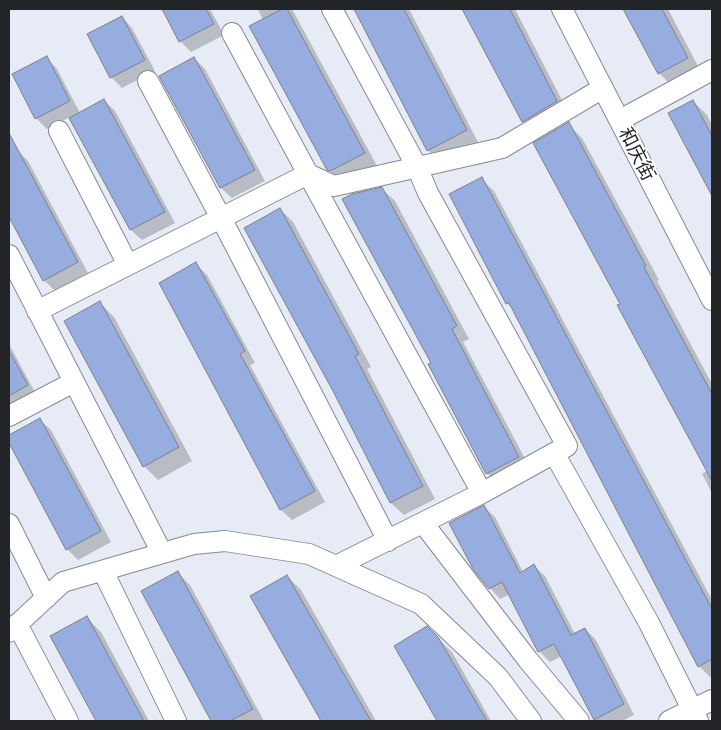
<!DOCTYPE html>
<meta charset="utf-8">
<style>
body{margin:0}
#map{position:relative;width:721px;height:730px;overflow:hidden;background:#e6ebf6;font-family:Commissioner,sans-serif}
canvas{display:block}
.frame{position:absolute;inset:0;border:10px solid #232428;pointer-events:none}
</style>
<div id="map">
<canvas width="721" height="730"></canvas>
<div class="frame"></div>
</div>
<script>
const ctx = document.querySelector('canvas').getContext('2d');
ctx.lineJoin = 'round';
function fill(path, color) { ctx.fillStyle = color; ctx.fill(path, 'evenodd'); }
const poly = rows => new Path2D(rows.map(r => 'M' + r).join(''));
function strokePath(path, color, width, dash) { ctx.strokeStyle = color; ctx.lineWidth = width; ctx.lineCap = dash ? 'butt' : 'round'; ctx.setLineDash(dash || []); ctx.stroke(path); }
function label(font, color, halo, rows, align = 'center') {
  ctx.font = font + ' Commissioner,"Noto Sans SC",sans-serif'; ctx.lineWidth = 4; ctx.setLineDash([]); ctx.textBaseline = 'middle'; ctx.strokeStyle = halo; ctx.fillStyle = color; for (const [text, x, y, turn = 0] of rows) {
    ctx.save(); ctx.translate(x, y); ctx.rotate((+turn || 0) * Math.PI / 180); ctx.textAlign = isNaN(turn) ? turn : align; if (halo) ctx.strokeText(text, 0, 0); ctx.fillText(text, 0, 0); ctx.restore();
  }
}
fill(poly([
 [163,9,210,9,224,35,191,52,180,41],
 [258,9,292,9,377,166,342,183,328,169],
 [355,9,409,9,479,144,442,164,428,150],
 [464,9,515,9,569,114,536,135,523,122],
 [624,9,668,9,701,72,673,87,659,73],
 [122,17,132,28,155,71,122,88,111,77,89,34],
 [47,58,57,69,80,113,104,100,115,111,175,223,142,240,131,230,70,117,47,129,36,118],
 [194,58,205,69,265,181,232,198,221,188,161,76],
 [693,101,707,115,712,125,712,193,670,114],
 [568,124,582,138,659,280,657,281,712,384,712,493,702,474,708,470,535,144],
 [9,142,14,152,17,150,28,161,88,273,55,291,44,280,9,214],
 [481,179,494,191,712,600,711,678,699,666,513,309,507,303],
 [382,189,395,201,469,339,463,342,531,470,500,486,487,473,432,364],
 [280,209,293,222,371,367,367,369,435,499,404,515,391,503,335,392],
 [196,264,207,275,255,363,250,365,325,502,292,520,281,510,160,283],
 [100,303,114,317,192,461,158,480,144,466],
 [9,344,37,396,9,412],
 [40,420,51,430,111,542,78,560,67,549,9,441,9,436],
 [484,507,495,517,523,572,534,566,545,576,575,634,585,629,596,640,634,715,622,721,597,721,562,656,550,662,539,651,510,594,500,599,490,588],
 [177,572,190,585,264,721,214,721,142,591],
 [287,576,301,590,376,721,322,721,252,596],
 [87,618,101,632,149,721,97,721,52,637],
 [427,628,452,652,491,721,438,721,395,646]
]), '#0003');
const building = poly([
 [162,9,206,9,214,24,179,42,162,9],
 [282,9,287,9,365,153,330,171,327,170,249,26,282,9],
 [354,9,404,9,467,130,427,151,354,9],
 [462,9,510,9,557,101,522,122,462,9],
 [623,9,662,9,688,58,658,74,623,9],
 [122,16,145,60,110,78,87,34,122,16],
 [47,56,70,101,35,119,12,74,47,56],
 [194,57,255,170,220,188,159,76,194,57],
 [104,99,165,212,130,230,69,118,104,99],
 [693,100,712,136,712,196,668,113,693,100],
 [569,122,646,266,644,267,712,394,712,481,617,305,620,304,533,143,569,122],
 [9,133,78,262,43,281,9,217,9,133],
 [482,177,712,609,712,659,698,667,509,303,506,304,449,194,482,177],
 [382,187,457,326,452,329,519,457,486,474,428,364,431,363,342,199,352,194,382,187],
 [280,208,359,354,355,356,423,486,390,503,334,393,244,228,280,208],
 [196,262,245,351,240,354,315,491,280,510,159,283,196,262],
 [100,301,179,447,143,467,64,321,100,301],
 [9,351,28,385,9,396,9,351],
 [40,418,101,531,66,550,9,443,9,435,40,418],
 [484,505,520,573,534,564,571,635,585,628,624,704,594,720,554,644,538,652,502,582,489,589,473,569,449,523,484,505],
 [178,571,253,709,230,721,211,721,141,591,178,571],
 [287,575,371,721,321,721,250,596,287,575],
 [87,616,144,721,96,721,50,636,87,616],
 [427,626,438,637,487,721,437,721,394,646,427,626]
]);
fill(building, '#97acdf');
strokePath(building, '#7c818a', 1);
const minor = poly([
 [332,9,417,167,428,193,567,446,482,493],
 [562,9,712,300],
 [232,33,308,174,334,186,502,148,603,88],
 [148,81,221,218,388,541],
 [620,120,712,70],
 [59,131,128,265],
 [9,255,162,553],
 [37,311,308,174,482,493,336,566],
 [9,416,74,382],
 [554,453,649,623,698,721],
 [423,523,528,660,579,721],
 [9,524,46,598],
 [103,571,176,721],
 [17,624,68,721],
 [9,632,63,582,194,544,225,541,309,554,421,604,498,677,531,721],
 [669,721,712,700]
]);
strokePath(minor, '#858a94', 22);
strokePath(minor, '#fff', 20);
label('19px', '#232428', '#fff', [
 ["和庆街",637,154,63]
]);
</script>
